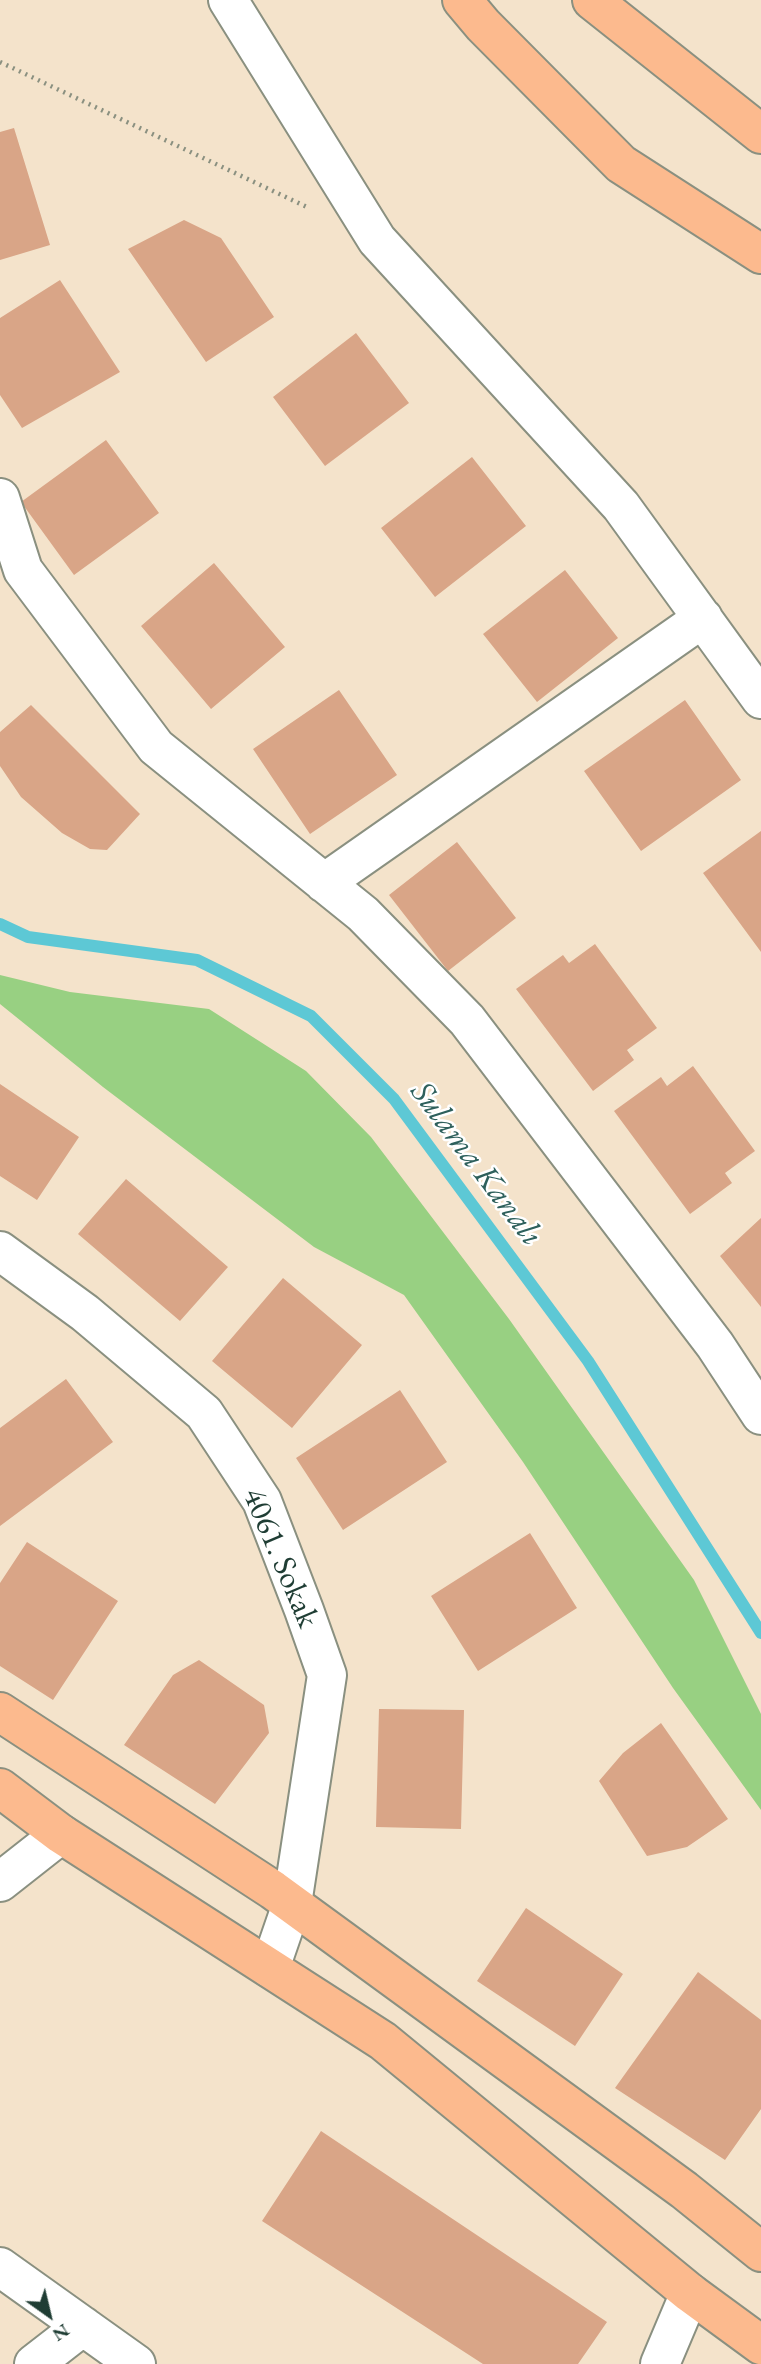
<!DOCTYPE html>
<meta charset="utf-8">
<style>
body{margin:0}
#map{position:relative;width:761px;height:2364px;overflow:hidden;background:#f4e3cb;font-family:"EB Garamond",serif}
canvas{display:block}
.north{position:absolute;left:14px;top:2280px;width:70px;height:70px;-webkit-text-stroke:5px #fff;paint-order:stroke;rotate:146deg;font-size:19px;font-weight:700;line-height:28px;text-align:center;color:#1f3d34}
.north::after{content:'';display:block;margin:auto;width:24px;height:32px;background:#1f3d34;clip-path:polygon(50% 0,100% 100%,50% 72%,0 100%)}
</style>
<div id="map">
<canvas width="761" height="2364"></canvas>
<div class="north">N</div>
</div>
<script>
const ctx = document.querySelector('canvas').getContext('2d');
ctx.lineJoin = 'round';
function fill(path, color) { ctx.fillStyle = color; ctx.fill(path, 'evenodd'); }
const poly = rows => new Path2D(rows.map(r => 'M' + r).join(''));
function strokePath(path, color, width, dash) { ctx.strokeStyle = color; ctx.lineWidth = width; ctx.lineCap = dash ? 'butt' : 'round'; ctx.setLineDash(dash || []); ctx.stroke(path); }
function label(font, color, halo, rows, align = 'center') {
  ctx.font = font + ' "EB Garamond",serif'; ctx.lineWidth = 5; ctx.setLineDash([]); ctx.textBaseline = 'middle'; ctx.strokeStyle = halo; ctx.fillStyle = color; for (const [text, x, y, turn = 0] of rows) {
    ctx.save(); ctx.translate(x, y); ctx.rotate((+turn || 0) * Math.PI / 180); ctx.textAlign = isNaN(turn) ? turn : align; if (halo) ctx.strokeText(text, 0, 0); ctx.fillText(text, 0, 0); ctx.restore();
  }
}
fill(poly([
 [0,975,70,992,209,1009,306,1071,371,1137,509,1319,694,1580,761,1714,761,1810,673,1688,523,1462,404,1295,314,1247,103,1087,0,1004]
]), '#98d082');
strokePath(poly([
 [0,924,28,937,197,960,311,1016,394,1099,588,1361,761,1633]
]), '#5dc8d5', 12);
fill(poly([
 [14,128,50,245,0,260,0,132],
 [184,220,221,238,274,317,206,362,128,249],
 [60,280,120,372,22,428,0,395,0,318],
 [356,333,409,403,325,466,273,397],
 [106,440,159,513,74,575,21,502],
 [472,457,526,526,435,597,381,528],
 [214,563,285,647,211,709,141,626],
 [565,570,618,638,537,702,483,634],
 [339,690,397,775,310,834,253,749],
 [685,700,741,780,641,851,584,771],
 [31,705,140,814,107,850,90,849,62,833,21,797,0,766,0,732],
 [761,831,761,952,703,873],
 [457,842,516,918,448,971,389,895],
 [595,944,657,1028,627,1050,634,1060,593,1091,516,989,563,955,569,963],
 [693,1066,755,1151,725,1173,732,1183,690,1214,614,1111,661,1077,667,1086],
 [0,1084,79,1137,37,1200,0,1176],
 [126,1179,228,1267,180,1321,78,1234],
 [761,1218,761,1307,720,1256],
 [283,1278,362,1345,292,1428,212,1361],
 [66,1379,113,1442,0,1526,0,1428],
 [400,1390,447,1462,343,1530,296,1458],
 [530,1533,577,1608,478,1671,431,1596],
 [27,1542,118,1601,53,1700,0,1666,0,1583],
 [199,1660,264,1705,269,1733,215,1804,124,1745,173,1675],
 [379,1709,464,1710,461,1829,376,1827],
 [661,1723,728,1819,687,1847,647,1856,599,1781,623,1753],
 [526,1908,623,1974,575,2046,477,1981],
 [698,1972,761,2020,761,2109,725,2160,615,2088],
 [321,2131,607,2322,578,2364,483,2364,262,2221]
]), '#d9a587');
const minor = poly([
 [228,0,377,240,621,506,761,699],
 [0,498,23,570,156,747,363,914,467,1020,715,1345,761,1415],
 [324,883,703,618],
 [0,1251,85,1313,204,1413,262,1501,304,1610,327,1675,292,1904,270,1968],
 [0,1882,61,1834],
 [0,2267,136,2364],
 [34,2364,83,2326],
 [660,2364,690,2293]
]);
const major = poly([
 [462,0,483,25,621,164,761,254],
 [592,0,761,134],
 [0,1712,273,1890,684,2190,761,2252],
 [0,1788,61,1834,383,2041,690,2293,761,2345]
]);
strokePath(minor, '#8a9080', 42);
strokePath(major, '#8a9080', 42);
strokePath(poly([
 [0,62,309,208]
]), '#8a9080', 4.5, [2, 5]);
strokePath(minor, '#fff', 38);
strokePath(major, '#fcba8e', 38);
label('32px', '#1f3d34', '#fff', [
 ["4061. Sokak",280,1558,67]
]);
label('italic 33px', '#2e605c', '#fff', [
 ["Sulama Kanalı",476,1164,53]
]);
</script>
